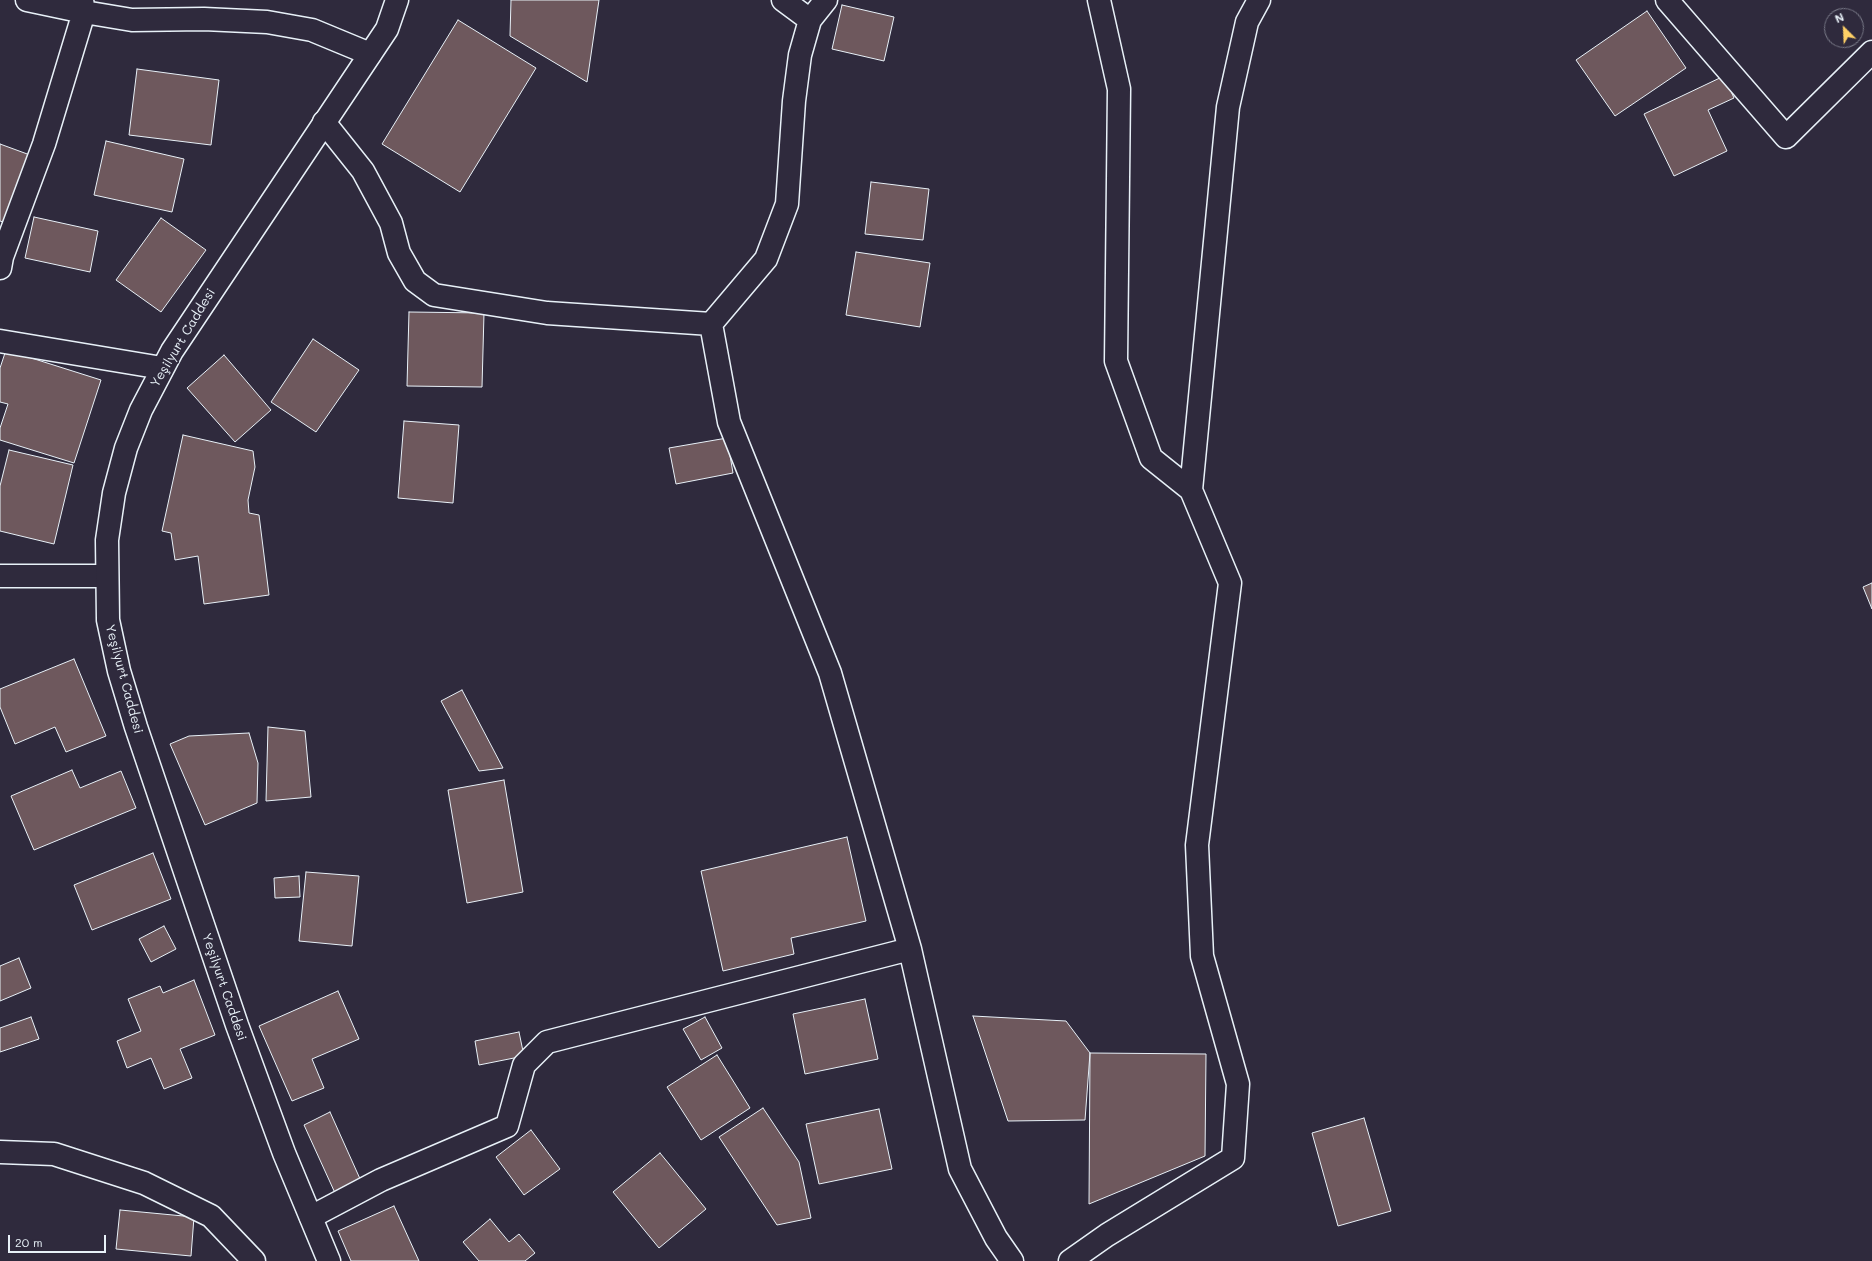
<!DOCTYPE html>
<meta charset="utf-8">
<style>
body{margin:0}
#map{position:relative;width:1872px;height:1261px;overflow:hidden;background:#2f2a3d;font-family:Mali,sans-serif}
canvas{display:block}
.north{position:absolute;left:1824px;top:8px;width:40px;height:40px;box-sizing:border-box;background:#2f2a3d;border:1px solid #797a88;border-radius:50%;rotate:336deg;font-size:11px;font-weight:700;line-height:16px;text-align:center;color:#e8f1f8}
.north::after{content:'';display:block;margin:auto;width:14px;height:18px;background:#ffd166;clip-path:polygon(50% 0,100% 100%,50% 72%,0 100%)}
.scale{position:absolute;left:8px;top:1235px;width:98px;height:18px;box-sizing:border-box;border:2px solid #e8f1f8;border-top:0;padding-left:5px;font-size:12px;line-height:14px;white-space:nowrap;color:#e8f1f8;-webkit-text-stroke:3px #2f2a3d;paint-order:stroke}
</style>
<div id="map">
<canvas width="1872" height="1261"></canvas>
<div class="north">N</div>
<div class="scale">20 m</div>
</div>
<script>
const ctx = document.querySelector('canvas').getContext('2d');
ctx.lineJoin = 'round';
function fill(path, color) { ctx.fillStyle = color; ctx.fill(path, 'evenodd'); }
const poly = rows => new Path2D(rows.map(r => 'M' + r).join(''));
function strokePath(path, color, width, dash) { ctx.strokeStyle = color; ctx.lineWidth = width; ctx.lineCap = dash ? 'butt' : 'round'; ctx.setLineDash(dash || []); ctx.stroke(path); }
function label(font, color, halo, rows, align = 'center') {
  ctx.font = font + ' Mali,sans-serif'; ctx.lineWidth = 3.5; ctx.setLineDash([]); ctx.textBaseline = 'middle'; ctx.strokeStyle = halo; ctx.fillStyle = color; for (const [text, x, y, turn = 0] of rows) {
    ctx.save(); ctx.translate(x, y); ctx.rotate((+turn || 0) * Math.PI / 180); ctx.textAlign = isNaN(turn) ? turn : align; if (halo) ctx.strokeText(text, 0, 0); ctx.fillText(text, 0, 0); ctx.restore();
  }
}
const building = poly([
 [511,0,599,0,587,82,510,36,511,0],
 [842,5,894,17,884,61,832,49,842,5],
 [1647,11,1686,68,1615,116,1576,60,1647,11],
 [458,20,536,68,460,192,382,144,458,20],
 [137,69,219,80,211,145,129,135,137,69],
 [1724,76,1734,98,1708,110,1727,151,1674,176,1644,114,1724,76],
 [106,141,184,159,172,212,94,195,106,141],
 [0,144,30,155,3,222,0,221,0,144],
 [871,182,929,189,923,240,865,234,871,182],
 [34,217,98,231,90,272,25,258,34,217],
 [161,218,206,250,161,312,116,280,161,218],
 [856,252,930,263,920,327,846,315,856,252],
 [409,312,484,313,482,387,407,386,409,312],
 [313,339,359,370,316,432,271,402,313,339],
 [6,350,101,380,74,463,0,440,0,428,8,404,0,402,0,368,6,350],
 [224,355,271,410,235,442,187,388,224,355],
 [404,421,459,425,453,503,398,498,404,421],
 [183,435,253,451,255,467,248,500,249,513,259,515,269,595,204,604,198,556,175,560,171,533,162,531,183,435],
 [727,438,733,473,676,484,669,448,727,438],
 [9,450,73,465,54,544,0,531,0,486,9,450],
 [1872,583,1872,609,1863,587,1872,583],
 [74,659,106,736,66,752,55,727,15,744,0,707,0,689,74,659],
 [462,690,503,768,479,771,441,701,462,690],
 [268,727,305,731,311,797,266,801,268,727],
 [249,733,258,763,257,803,205,825,170,744,189,736,249,733],
 [72,770,80,788,121,771,136,808,34,850,11,796,72,770],
 [504,780,523,892,467,903,448,790,504,780],
 [847,837,866,921,791,938,794,954,723,971,701,871,847,837],
 [153,853,171,899,92,930,74,885,153,853],
 [306,872,359,876,352,946,299,941,306,872],
 [299,876,300,897,275,898,274,878,299,876],
 [164,926,176,949,151,962,139,939,164,926],
 [19,958,31,988,0,1001,0,966,19,958],
 [194,980,215,1035,180,1049,192,1078,164,1089,151,1058,127,1068,117,1041,141,1031,128,999,160,986,163,993,194,980],
 [338,991,359,1039,312,1059,324,1088,292,1101,259,1026,338,991],
 [865,999,878,1059,805,1074,793,1014,865,999],
 [973,1016,1066,1021,1090,1053,1085,1120,1008,1121,973,1016],
 [31,1017,39,1039,0,1052,0,1028,31,1017],
 [705,1017,722,1048,701,1060,683,1029,705,1017],
 [519,1032,524,1056,479,1065,475,1041,519,1032],
 [1090,1053,1206,1054,1205,1156,1089,1204,1090,1053],
 [717,1055,750,1108,701,1140,667,1087,717,1055],
 [763,1108,799,1162,811,1218,777,1225,719,1137,763,1108],
 [879,1109,892,1169,819,1184,806,1124,879,1109],
 [330,1112,361,1181,335,1193,304,1125,330,1112],
 [1364,1118,1391,1211,1338,1226,1312,1133,1364,1118],
 [531,1130,560,1169,524,1195,496,1157,531,1130],
 [660,1153,706,1209,659,1248,613,1192,660,1153],
 [394,1206,419,1261,351,1261,338,1231,394,1206],
 [120,1210,194,1217,191,1256,116,1249,120,1210],
 [490,1219,509,1242,519,1234,535,1253,525,1261,479,1261,463,1242,490,1219]
]);
fill(building, '#6e585d');
strokePath(building, '#e8f1f8', 1);
const minor = poly([
 [27,0,84,12,132,20,204,19,267,22,312,30,370,54],
 [783,0,810,20],
 [826,0,810,20,800,55,794,101,787,204,766,259,711,324,729,422,830,673,910,949,960,1169,996,1238,1012,1261],
 [1099,0,1119,89,1116,361,1151,458,1191,490],
 [1667,0,1786,137,1872,52],
 [324,122,363,171,391,223,399,253,415,281,434,295,547,313,711,324],
 [0,268,2,257,44,144,84,12,82,0],
 [0,341,162,368],
 [0,576,106,576],
 [0,1152,54,1154,144,1183,211,1216,254,1261],
 [311,1217,381,1180,507,1126,524,1065,547,1042,910,949],
 [1070,1261,1107,1235,1233,1158,1238,1084,1202,956,1197,845,1230,583,1191,490,1228,107,1247,22,1259,0]
]);
const secondary = poly([
 [329,1261,284,1153,237,1025,136,727,119,671,108,620,107,540,114,493,126,448,141,410,172,351,387,29,397,0]
]);
strokePath(minor, '#e8f1f8', 25);
strokePath(secondary, '#e8f1f8', 25);
strokePath(minor, '#2f2a3d', 22);
strokePath(secondary, '#2f2a3d', 22);
label('13px', '#e8f1f8', '#2f2a3d', [
 ["Yeşilyurt Caddesi",183,338,-59],
 ["Yeşilyurt Caddesi",124,679,75],
 ["Yeşilyurt Caddesi",224,987,71]
]);
</script>
